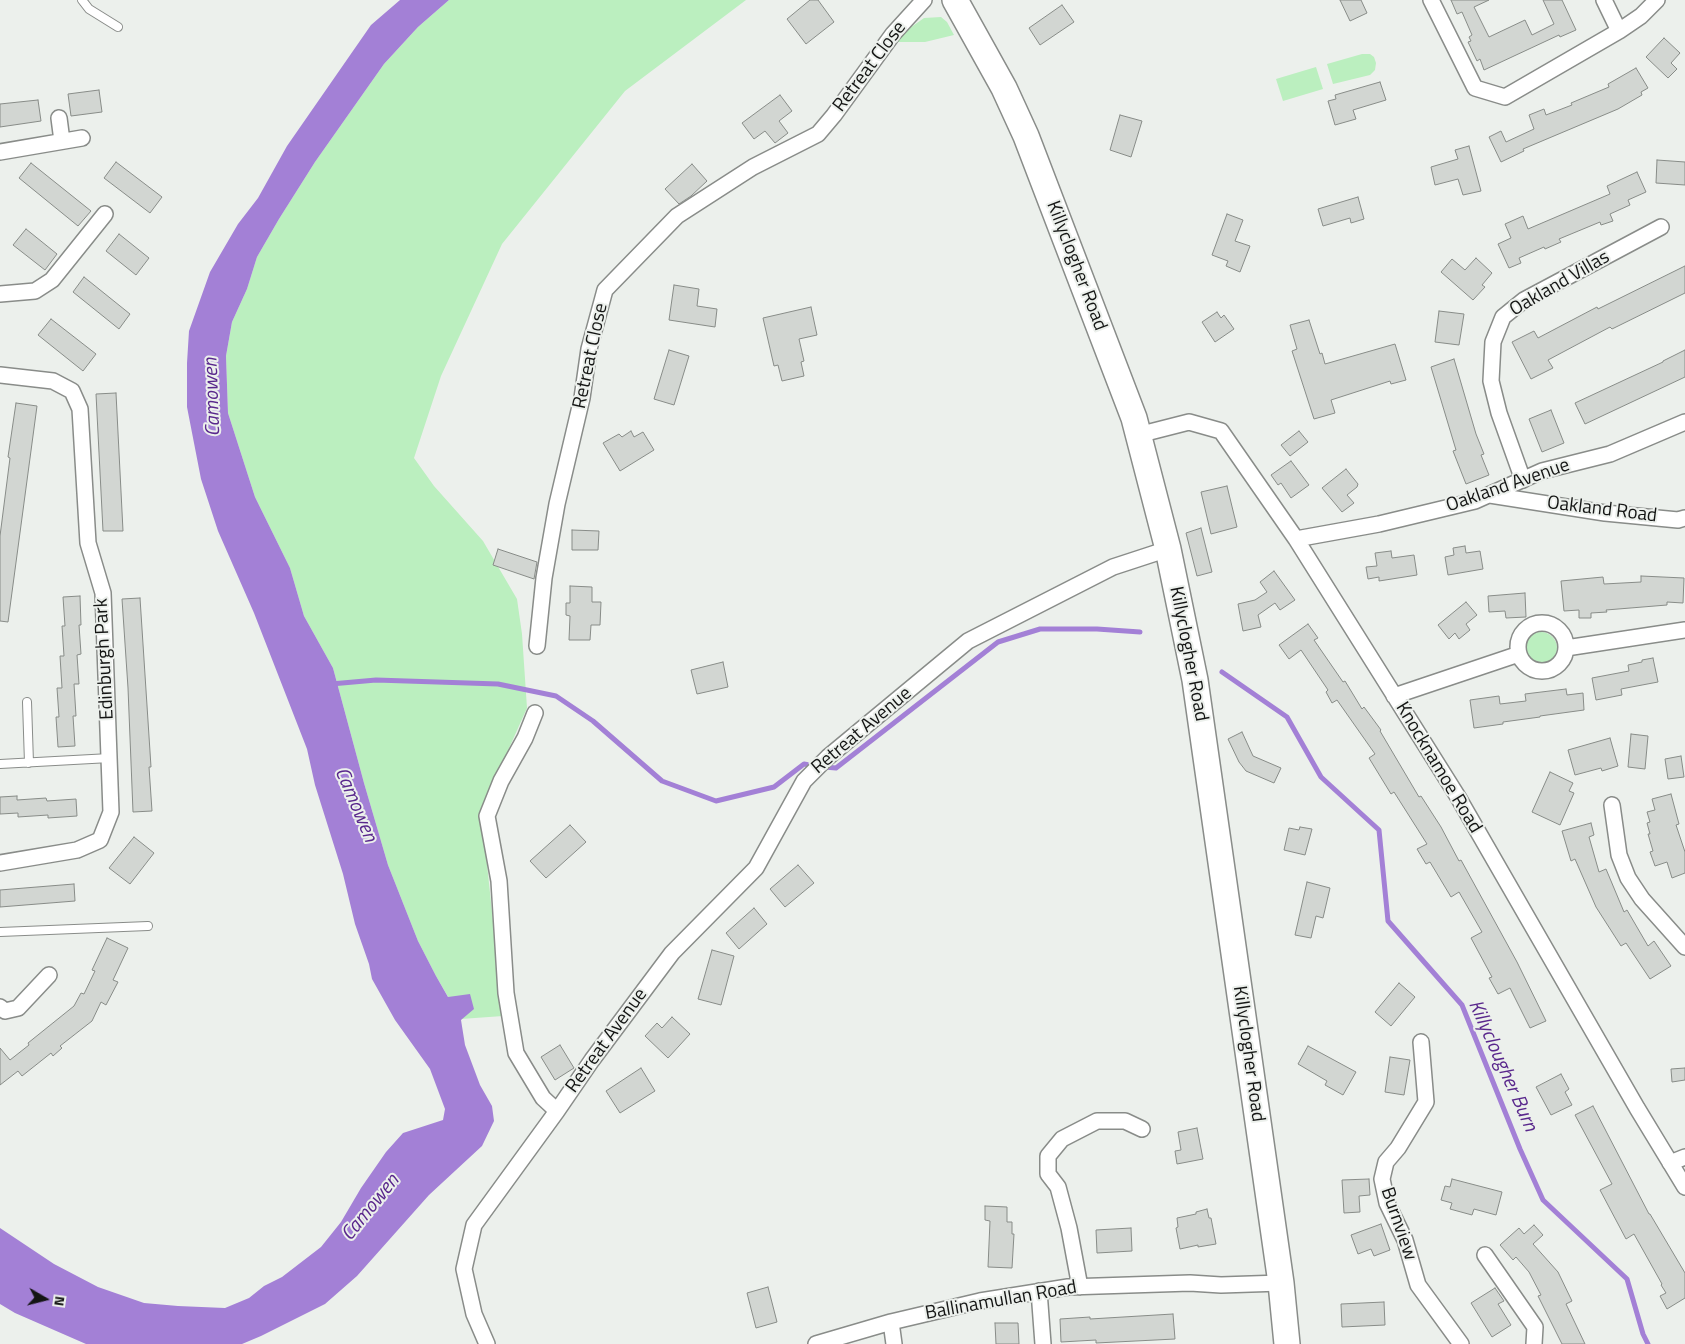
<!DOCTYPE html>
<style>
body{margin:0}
#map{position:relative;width:1685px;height:1344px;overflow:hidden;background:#ecf0ec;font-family:"Titillium Web",sans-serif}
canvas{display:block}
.north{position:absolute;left:20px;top:1274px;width:50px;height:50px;-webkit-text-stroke:4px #ecf0ec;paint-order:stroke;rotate:98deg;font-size:14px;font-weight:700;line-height:20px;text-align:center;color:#141514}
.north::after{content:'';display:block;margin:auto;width:18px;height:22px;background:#141514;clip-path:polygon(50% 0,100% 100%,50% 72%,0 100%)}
</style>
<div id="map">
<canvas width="1685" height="1344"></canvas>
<div class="north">N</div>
</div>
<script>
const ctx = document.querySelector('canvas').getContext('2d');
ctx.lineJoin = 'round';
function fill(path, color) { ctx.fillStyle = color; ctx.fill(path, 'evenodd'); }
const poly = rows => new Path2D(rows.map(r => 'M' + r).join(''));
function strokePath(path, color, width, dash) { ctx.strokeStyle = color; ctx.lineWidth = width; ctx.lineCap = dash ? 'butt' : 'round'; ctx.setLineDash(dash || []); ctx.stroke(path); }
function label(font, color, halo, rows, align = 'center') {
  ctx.font = font + ' "Titillium Web",sans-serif'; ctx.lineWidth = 4; ctx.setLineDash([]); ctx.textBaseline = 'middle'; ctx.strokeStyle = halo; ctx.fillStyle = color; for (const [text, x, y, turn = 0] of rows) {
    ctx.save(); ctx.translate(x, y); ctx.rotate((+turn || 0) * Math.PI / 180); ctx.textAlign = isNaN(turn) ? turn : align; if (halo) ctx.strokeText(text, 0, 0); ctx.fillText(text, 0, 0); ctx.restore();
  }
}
fill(poly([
 [449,0,746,0,625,91,502,244,441,376,414,458,434,486,483,541,517,599,522,634,527,708,493,784,482,817,503,1016,461,1019,436,976,418,941,388,865,364,783,333,668,304,616,290,568,255,497,228,413,226,356,232,322,247,289,257,257,279,219,315,162,384,64,418,27],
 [941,17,947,22,954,35,925,42,896,42,907,30,924,18],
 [1362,54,1370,54,1374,57,1376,63,1375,70,1370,75,1333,84,1327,64],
 [1316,67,1323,89,1283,101,1276,79],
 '1525 648a16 16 0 1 1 32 0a16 16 0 1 1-32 0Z'
]), '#bbefbf');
fill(poly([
 [400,0,449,0,418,27,384,64,315,162,279,219,257,257,247,289,232,322,226,356,228,413,255,497,290,568,304,616,333,668,364,783,388,865,418,941,436,976,448,997,470,994,474,1009,461,1020,465,1045,480,1085,492,1106,494,1121,482,1146,429,1195,357,1276,325,1304,261,1336,242,1344,86,1344,15,1313,0,1304,0,1228,54,1264,98,1287,144,1303,178,1306,225,1308,249,1298,264,1286,282,1277,321,1247,341,1222,361,1188,386,1152,403,1133,443,1120,445,1109,430,1069,395,1020,372,979,369,964,355,924,343,874,315,785,307,749,254,613,218,531,201,479,187,407,187,363,189,331,210,272,238,224,258,198,287,146,371,25]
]), '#a380d6');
strokePath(poly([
 [1222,672,1287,717,1321,777,1379,830,1388,921,1462,1005,1520,1149,1543,1200,1627,1279,1643,1334,1648,1344],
 [331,684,376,680,498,684,556,696,593,721,662,781,716,801,774,787,804,764,815,766],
 [824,767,836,768,998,642,1040,629,1097,629,1140,632]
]), '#a380d6', 5);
const building = poly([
 [810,0,818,0,834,22,806,44,787,19,810,0],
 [1340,0,1361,0,1367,13,1350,21,1340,0],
 [1451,0,1489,0,1474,7,1489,37,1525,20,1532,35,1554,24,1543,0,1562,0,1576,30,1560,37,1559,35,1484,70,1480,59,1477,61,1468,42,1471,41,1469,37,1472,35,1462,12,1457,14,1451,0],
 [1062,5,1074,22,1040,45,1029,28,1062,5],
 [1664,38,1680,53,1671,63,1677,69,1668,78,1646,57,1664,38],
 [1636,68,1648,88,1641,92,1642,95,1618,109,1523,149,1524,151,1501,162,1489,137,1501,131,1506,142,1534,129,1529,115,1544,109,1546,115,1572,105,1571,103,1609,87,1608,84,1636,68],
 [1380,82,1386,100,1353,110,1356,119,1335,125,1328,101,1336,99,1335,95,1380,82],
 [99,90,102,112,71,116,68,94,99,90],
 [780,95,792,111,779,121,788,133,775,143,765,131,754,139,742,123,780,95],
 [38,100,41,121,0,127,0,104,38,100],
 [1120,115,1142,121,1131,157,1110,150,1120,115],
 [1469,146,1481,191,1463,195,1458,179,1435,185,1431,167,1458,159,1455,150,1469,146],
 [1657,160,1685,162,1685,185,1656,183,1657,160],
 [116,162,162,197,150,213,104,178,116,162],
 [31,163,91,211,78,226,19,178,31,163],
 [692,164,707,181,691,196,679,204,665,189,692,164],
 [1637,172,1646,192,1628,200,1630,205,1610,214,1613,221,1601,225,1600,222,1559,239,1561,242,1545,249,1544,247,1519,258,1521,263,1509,268,1498,244,1511,238,1505,224,1523,216,1528,229,1610,194,1607,186,1637,172],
 [1358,197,1364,219,1351,223,1350,218,1323,226,1318,209,1358,197],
 [1227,214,1243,220,1235,241,1250,246,1240,272,1226,266,1228,261,1212,255,1227,214],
 [26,229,57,254,45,270,13,245,26,229],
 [119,234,149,258,136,275,106,251,119,234],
 [1476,258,1492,273,1482,285,1485,287,1473,300,1441,272,1452,259,1465,270,1476,258],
 [1685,266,1685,293,1612,329,1610,327,1548,360,1553,368,1531,379,1512,342,1534,331,1538,338,1597,307,1598,309,1685,266],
 [84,277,130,314,119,329,73,292,84,277],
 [674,285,699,289,697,306,717,309,715,327,669,320,674,285],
 [811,307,817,335,799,339,804,361,801,362,804,376,782,381,778,365,774,366,763,318,811,307],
 [1439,311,1464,314,1459,345,1435,342,1439,311],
 [1217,312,1221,318,1224,315,1234,329,1215,342,1202,322,1217,312],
 [51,319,96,354,83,371,38,335,51,319],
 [1309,320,1320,354,1322,353,1325,364,1395,344,1406,380,1391,384,1390,381,1331,400,1335,413,1314,419,1292,351,1297,349,1290,325,1309,320],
 [669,350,689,356,674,405,654,399,669,350],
 [1685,350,1685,377,1585,424,1575,403,1663,362,1663,361,1685,350],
 [1454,359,1476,434,1484,454,1481,455,1489,475,1466,484,1453,451,1456,450,1431,367,1454,359],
 [116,393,123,531,103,531,96,394,116,393],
 [16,403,37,406,8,622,0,621,0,536,10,458,8,457,16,403],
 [1551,410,1564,443,1542,452,1529,419,1551,410],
 [631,431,634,437,643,432,654,450,620,471,603,443,619,434,622,437,631,431],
 [1299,431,1308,442,1290,456,1281,445,1299,431],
 [1291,461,1309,485,1291,498,1281,483,1278,485,1271,475,1291,461],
 [1346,469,1358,484,1357,487,1347,495,1354,503,1342,512,1322,488,1346,469],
 [1227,486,1237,527,1211,534,1201,492,1227,486],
 [1201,528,1212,572,1197,576,1186,533,1201,528],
 [572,530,599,531,598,550,572,550,572,530],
 [1465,546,1466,553,1480,551,1483,569,1448,575,1445,557,1454,555,1453,548,1465,546],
 [498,549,537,562,534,579,493,565,498,549],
 [1391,551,1392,558,1414,555,1417,575,1379,581,1379,577,1368,579,1366,567,1377,566,1375,553,1391,551],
 [1274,571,1295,600,1280,610,1275,603,1258,615,1261,627,1243,631,1238,604,1255,600,1267,592,1260,582,1274,571],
 [1641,576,1684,578,1683,603,1667,602,1667,605,1606,610,1607,612,1591,613,1591,618,1579,618,1579,610,1564,611,1561,581,1603,577,1604,584,1641,582,1641,576],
 [570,586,592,587,592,602,601,602,600,625,591,625,590,640,569,640,570,616,566,615,566,603,570,603,570,586],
 [1525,593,1526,617,1506,618,1505,611,1489,612,1488,596,1525,593],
 [80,596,81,625,79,625,81,654,77,655,79,684,74,684,76,716,73,716,75,746,58,747,56,717,59,717,57,688,62,688,60,656,64,656,62,626,65,626,63,597,80,596],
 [140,598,151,767,149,767,152,811,133,812,128,688,122,599,140,598],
 [1466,602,1477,615,1466,624,1470,630,1459,639,1455,633,1449,639,1438,625,1466,602],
 [1308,624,1318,638,1314,640,1343,682,1345,681,1362,709,1364,707,1381,730,1380,731,1419,797,1421,796,1441,827,1459,861,1461,860,1517,962,1546,1021,1530,1028,1510,988,1498,994,1489,978,1492,977,1471,938,1482,932,1459,892,1451,897,1430,862,1426,864,1417,849,1427,844,1394,792,1391,794,1369,758,1375,754,1337,700,1332,703,1326,692,1328,690,1301,650,1289,659,1279,645,1308,624],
 [1653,658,1658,682,1621,689,1622,695,1596,700,1592,678,1629,671,1628,665,1642,662,1642,660,1653,658],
 [723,662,728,687,697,694,691,670,723,662],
 [1566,689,1567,695,1583,693,1584,710,1540,716,1540,717,1503,722,1503,724,1474,728,1470,700,1499,696,1500,704,1526,701,1525,694,1566,689],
 [1242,732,1253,756,1281,768,1274,783,1246,771,1239,762,1228,739,1242,732],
 [1631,734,1648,736,1645,769,1628,767,1631,734],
 [1610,738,1618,766,1602,771,1601,768,1575,775,1568,750,1610,738],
 [1681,756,1684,777,1668,779,1665,759,1681,756],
 [1550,772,1573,783,1569,791,1574,793,1560,825,1532,812,1550,772],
 [1671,794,1679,824,1676,825,1685,852,1685,873,1672,878,1667,862,1655,866,1650,852,1653,851,1648,834,1650,834,1647,823,1650,822,1647,812,1655,810,1652,799,1671,794],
 [17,796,17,800,46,798,47,801,76,799,77,816,48,818,48,815,18,817,18,813,0,814,0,797,17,796],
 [1591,823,1594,835,1589,837,1599,872,1606,869,1624,912,1627,910,1648,946,1654,941,1671,966,1650,979,1626,943,1621,946,1596,907,1575,859,1571,861,1562,831,1591,823],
 [570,825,586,842,546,878,530,861,570,825],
 [1300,827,1312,829,1305,855,1284,850,1289,828,1299,830,1300,827],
 [134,837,154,853,130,884,109,868,134,837],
 [798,865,814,883,785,907,770,889,798,865],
 [1307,882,1330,888,1323,918,1316,916,1311,938,1295,935,1307,882],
 [74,884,75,901,0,907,0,890,74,884],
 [754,908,767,924,739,949,726,933,754,908],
 [107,938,128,948,113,980,118,982,106,1005,101,1002,92,1021,60,1046,62,1048,53,1056,51,1053,22,1076,18,1071,0,1085,0,1048,10,1060,29,1045,28,1043,74,1006,81,993,84,994,95,971,92,970,107,938],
 [712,950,734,956,721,1005,698,999,712,950],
 [1399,983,1415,997,1391,1026,1375,1012,1399,983],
 [672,1017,690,1034,668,1058,645,1036,657,1023,662,1028,672,1017],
 [560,1045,574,1068,555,1080,541,1057,560,1045],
 [1308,1046,1356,1072,1343,1095,1325,1085,1327,1081,1298,1064,1308,1046],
 [1390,1057,1410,1060,1404,1095,1385,1092,1390,1057],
 [641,1068,655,1091,620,1113,606,1091,641,1068],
 [1685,1068,1685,1080,1672,1082,1671,1069,1685,1068],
 [1561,1074,1569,1089,1565,1092,1572,1105,1551,1115,1536,1087,1561,1074],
 [1593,1106,1649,1214,1650,1214,1685,1273,1685,1298,1667,1309,1660,1296,1666,1293,1661,1285,1662,1284,1634,1234,1626,1239,1600,1190,1612,1184,1575,1115,1593,1106],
 [1197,1128,1203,1159,1177,1164,1175,1151,1181,1150,1178,1132,1197,1128],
 [1369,1179,1370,1195,1359,1196,1360,1212,1344,1213,1342,1180,1369,1179],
 [1452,1179,1502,1192,1496,1215,1474,1209,1472,1215,1450,1209,1452,1203,1441,1200,1445,1186,1450,1187,1452,1179],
 [985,1206,1007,1207,1007,1222,1012,1222,1012,1234,1014,1234,1012,1268,988,1267,990,1221,985,1220,985,1206],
 [1207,1209,1209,1218,1211,1218,1216,1244,1198,1247,1198,1245,1180,1249,1176,1228,1178,1227,1177,1218,1196,1214,1196,1212,1207,1209],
 [1381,1224,1390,1250,1374,1256,1371,1249,1358,1254,1351,1235,1381,1224],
 [1534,1225,1543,1235,1533,1244,1558,1272,1572,1301,1566,1304,1585,1344,1562,1344,1538,1296,1541,1295,1529,1272,1516,1257,1513,1260,1500,1245,1519,1228,1524,1234,1534,1225],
 [1131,1228,1132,1251,1097,1253,1096,1230,1131,1228],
 [768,1287,777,1322,756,1328,747,1293,768,1287],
 [1495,1288,1504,1301,1498,1304,1511,1325,1492,1337,1471,1303,1495,1288],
 [1384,1302,1385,1325,1342,1327,1341,1304,1384,1302],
 [1173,1314,1175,1339,1096,1343,1096,1340,1061,1342,1060,1319,1090,1317,1090,1319,1173,1314],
 [995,1323,1018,1323,1019,1344,996,1344,995,1323]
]);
fill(building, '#d2d6d2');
strokePath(building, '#888c88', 1);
const service = poly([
 [82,0,89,9,118,27],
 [27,702,29,763],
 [0,764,110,758],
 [0,932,148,926]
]);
const minor = poly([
 [1431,0,1475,88,1505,97,1619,31,1604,0],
 [1619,31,1641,16,1657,0],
 [59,118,62,141],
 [0,152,82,138],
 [0,294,35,291,52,280,105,214],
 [0,375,53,381,72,391,80,409,88,543,103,593,111,812,100,840,77,850,0,863],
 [1138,435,1189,422,1221,431,1296,539,1458,797,1637,1108,1685,1187],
 [1523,480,1499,413,1491,381,1493,342,1503,317,1524,300,1661,227],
 [1490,495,1605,513,1678,520,1685,518],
 [1296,539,1379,524,1475,501,1542,471,1610,454,1685,422],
 '1518 647a24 24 0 1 1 48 0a24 24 0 1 1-48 0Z',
 [537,646,544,578,557,504,582,398,589,349,605,290,677,216,753,167,818,134,834,115,893,34,924,0],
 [1566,648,1685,630],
 [1394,696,1519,654],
 [535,713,525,738,501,781,487,816,499,881,506,993,516,1053,543,1098,557,1111,592,1060,672,953,756,868,804,781,828,757,968,641,1113,567,1168,549],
 [1612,805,1619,855,1628,878,1642,899,1685,947],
 [0,1007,5,1011,18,1008,49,975],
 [1421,1042,1426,1102,1398,1148,1386,1162,1382,1179,1387,1203,1405,1240,1418,1285,1461,1344],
 [1670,1163,1685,1157],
 [1485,1255,1535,1327,1534,1344],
 [1080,1287,1069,1228,1058,1187,1048,1174,1048,1156,1062,1139,1097,1121,1125,1121,1142,1129],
 [1039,1291,1043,1344],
 [891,1322,894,1344],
 [487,1344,474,1314,464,1269,474,1225,557,1111],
 [816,1344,891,1322,980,1301,1068,1287,1190,1283,1221,1285,1281,1283]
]);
const trunk = poly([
 [955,0,1004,88,1026,136,1134,418,1168,549,1195,680,1281,1283,1287,1344]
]);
strokePath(service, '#898c89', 10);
strokePath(minor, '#898c89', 18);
strokePath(trunk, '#898c89', 28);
strokePath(service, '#fff', 8);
strokePath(minor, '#fff', 15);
strokePath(trunk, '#fff', 25);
label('19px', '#141514', '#ecf0ec', [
 ["Retreat Close",870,67,-53],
 ["Killyclogher Road",1076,266,69],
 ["Oakland Villas",1560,284,-30],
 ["Retreat Close",591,356,-78],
 ["Oakland Avenue",1508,486,-19],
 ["Oakland Road",1602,510,7],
 ["Killyclogher Road",1188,654,79],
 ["Edinburgh Park",105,659,-93],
 ["Retreat Avenue",862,731,-40],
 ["Knocknamoe Road",1438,768,59],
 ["Retreat Avenue",607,1041,-54],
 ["Killyclogher Road",1248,1054,82],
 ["Burnview",1398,1224,71],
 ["Ballinamullan Road",1001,1301,-10]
]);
label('italic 20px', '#59278c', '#ecf0ec', [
 ["Camowen",213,397,-92],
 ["Camowen",355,805,67],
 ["Killyclougher Burn",1502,1066,66],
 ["Camowen",371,1208,-51]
]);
</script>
